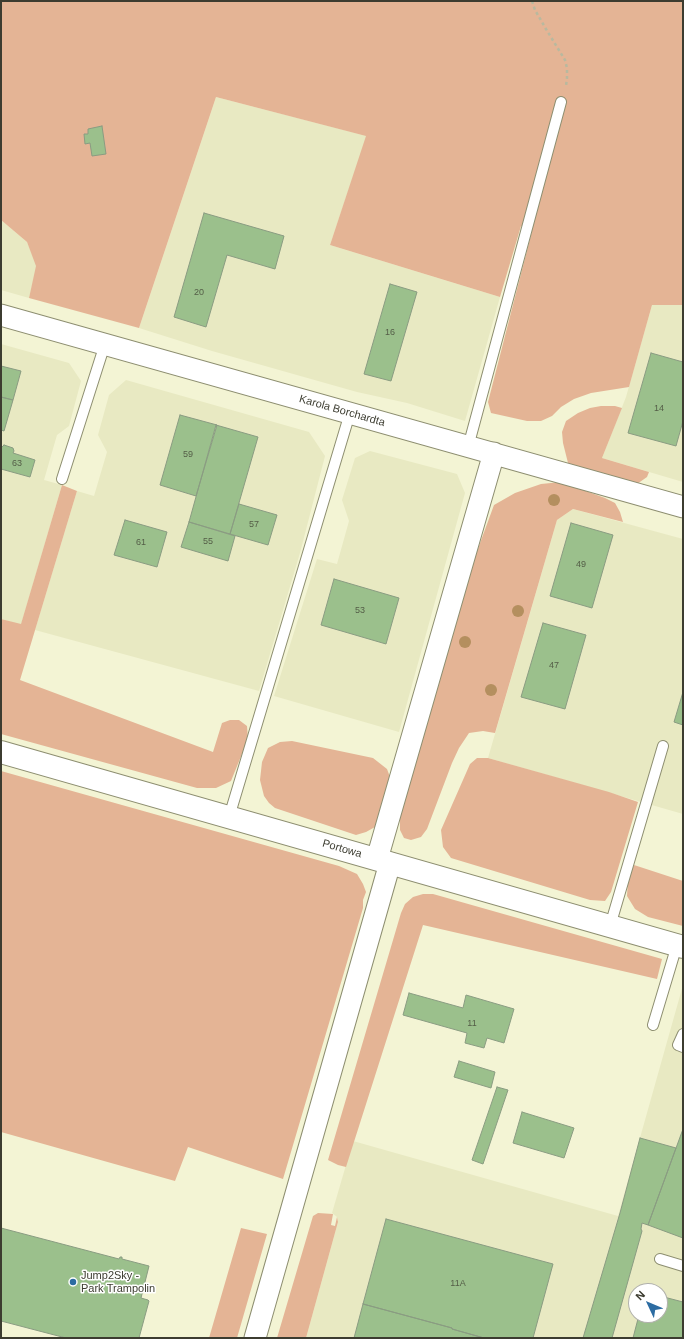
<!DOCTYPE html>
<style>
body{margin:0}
#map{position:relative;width:684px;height:1339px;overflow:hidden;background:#f3f4d4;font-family:Helvetica,sans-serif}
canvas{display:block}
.frame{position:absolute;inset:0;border:2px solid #3c3c30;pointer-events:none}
.north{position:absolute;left:628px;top:1283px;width:40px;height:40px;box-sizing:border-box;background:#fff;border:1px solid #b1b1ac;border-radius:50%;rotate:314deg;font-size:11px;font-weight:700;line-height:16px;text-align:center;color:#3c3c30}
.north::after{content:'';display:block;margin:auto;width:14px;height:18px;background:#2c6ca2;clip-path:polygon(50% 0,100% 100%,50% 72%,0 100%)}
</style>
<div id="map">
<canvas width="684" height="1339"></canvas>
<div class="frame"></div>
<div class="north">N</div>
</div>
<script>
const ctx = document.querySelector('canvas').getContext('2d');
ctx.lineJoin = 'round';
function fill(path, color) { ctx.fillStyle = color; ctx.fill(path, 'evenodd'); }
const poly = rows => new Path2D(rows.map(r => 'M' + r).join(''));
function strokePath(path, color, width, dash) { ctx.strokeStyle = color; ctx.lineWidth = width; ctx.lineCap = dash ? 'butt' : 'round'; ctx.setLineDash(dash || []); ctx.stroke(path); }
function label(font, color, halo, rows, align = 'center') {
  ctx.font = font + ' Helvetica,sans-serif'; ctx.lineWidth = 3; ctx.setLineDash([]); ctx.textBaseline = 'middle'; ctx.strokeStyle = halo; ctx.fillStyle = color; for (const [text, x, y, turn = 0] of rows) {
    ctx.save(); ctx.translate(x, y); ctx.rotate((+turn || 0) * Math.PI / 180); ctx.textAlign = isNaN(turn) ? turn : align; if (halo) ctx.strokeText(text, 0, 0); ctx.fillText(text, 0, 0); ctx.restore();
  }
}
fill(poly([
 [216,97,367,136,330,245,500,297,465,421,407,403,357,392,212,351,139,328],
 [1,220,27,242,37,266,29,298,1,290],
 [652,305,683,305,683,482,602,458,626,397],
 [1,344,69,363,81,381,69,426,57,435,44,480,62,485,21,625,1,619],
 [126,380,309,432,325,456,300,553,259,691,35,630,77,491,94,496,107,452,98,435,109,395],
 [370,451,457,474,465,493,399,732,274,696,317,559,337,564,349,521,342,500,355,458],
 [573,509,683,539,683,814,488,758,557,520],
 [683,985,683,1338,306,1338,338,1222,337,1217,332,1213,353,1141,618,1216],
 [636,1291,660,1291,660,1315,636,1315]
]), '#e8e9c2');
fill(poly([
 [1,1,683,1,683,305,652,305,629,387,591,393,574,399,561,407,552,416,541,421,527,421,491,413,488,402,532,231,521,226,500,297,330,245,366,136,216,97,139,328,29,298,36,266,27,242,1,220],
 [601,406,615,406,622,408,602,458,649,472,647,477,637,484,576,468,568,463,563,443,562,432,566,421,578,413,590,408],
 [561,482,605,498,615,503,620,512,623,522,573,509,557,520,495,733,483,731,469,733,459,748,452,763,427,829,421,837,411,840,404,838,400,830,400,814,450,625,494,505,515,493,541,484],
 [62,485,77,491,20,680,213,752,222,723,230,720,239,720,247,726,248,739,231,781,216,788,197,788,1,734,1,619,21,624],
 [292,741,373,758,387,769,390,777,375,827,366,832,356,835,275,808,269,803,264,796,260,780,262,762,268,748,280,742],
 [477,758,488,758,609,792,638,802,611,892,605,901,590,900,451,858,443,847,441,830,470,764],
 [1,771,339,866,357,874,363,884,366,892,363,900,363,908,283,1179,188,1147,175,1181,1,1132],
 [634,865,683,881,683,926,648,917,635,909,627,896,628,879],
 [423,894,433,894,662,959,657,979,423,925,346,1167,338,1165,328,1160,401,913,405,904,413,897],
 [318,1213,333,1214,331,1225,335,1226,337,1217,338,1222,306,1338,277,1338,313,1216],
 [241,1228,267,1234,237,1338,209,1338]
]), '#e4b495');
const building = poly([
 [102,126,106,154,92,156,90,143,85,144,84,134,88,134,88,129,102,126],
 [204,213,284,236,275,269,227,255,206,327,174,317,204,213],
 [390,284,417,292,391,381,364,374,390,284],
 [651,353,683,362,683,421,676,446,628,433,651,353],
 [1,366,21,371,13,400,1,397,1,366],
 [1,397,13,400,4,431,1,430,1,397],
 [180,415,217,425,196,496,160,485,180,415],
 [216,425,258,437,230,534,189,522,216,425],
 [4,445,13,448,14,451,13,453,35,460,30,477,1,469,1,448,4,445],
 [239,504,277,515,268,545,230,534,239,504],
 [125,520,167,532,157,567,114,555,125,520],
 [189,522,235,536,228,561,181,547,189,522],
 [571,523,613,535,592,608,550,596,571,523],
 [334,579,399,598,386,644,321,625,334,579],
 [543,623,586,635,565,709,521,697,543,623],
 [683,692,683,725,674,722,683,692],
 [409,993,463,1008,466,995,514,1009,504,1043,487,1038,484,1048,465,1043,467,1033,403,1015,409,993],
 [459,1061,495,1072,491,1088,454,1077,459,1061],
 [497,1087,508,1090,483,1164,472,1160,497,1087],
 [522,1112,574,1128,564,1158,513,1143,522,1112],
 [683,1129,683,1238,648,1225,683,1129],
 [640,1138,676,1148,648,1225,642,1223,641,1229,642,1231,612,1338,583,1338,620,1213,640,1138],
 [386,1219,553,1264,533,1338,484,1338,452,1329,452,1328,363,1304,386,1219],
 [1,1228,119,1259,120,1257,122,1257,122,1259,149,1266,141,1298,148,1300,149,1301,139,1338,66,1338,1,1321,1,1228],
 [660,1296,683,1302,683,1338,633,1338,639,1315,660,1315,660,1296],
 [363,1304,452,1328,452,1329,484,1338,354,1338,363,1304]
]);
fill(building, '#9bc08c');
strokePath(building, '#8a9c82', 1);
const lane = poly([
 [468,447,561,102],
 [62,479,105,344],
 [229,817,350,413],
 [610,926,663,746],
 [653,1025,677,945],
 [683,1034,678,1045,683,1047],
 [660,1259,683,1266]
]);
const street = poly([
 [1,315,683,507],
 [377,859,494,453],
 [255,1338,390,863]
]);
const secondary = poly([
 [1,752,683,947]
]);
strokePath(lane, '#8d8e70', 12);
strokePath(street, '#8d8e70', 23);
strokePath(secondary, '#8d8e70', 24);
strokePath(poly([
 [532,1,535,10,546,29,565,60,567,68,567,78,566,86]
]), '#b8b99f', 2.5, [3, 3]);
strokePath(lane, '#fff', 10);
strokePath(street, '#fff', 21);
strokePath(secondary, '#fff', 22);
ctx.fillStyle = '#b48f5f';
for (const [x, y] of [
 [554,500],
 [518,611],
 [465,642],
 [491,690]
]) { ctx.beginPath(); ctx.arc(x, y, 6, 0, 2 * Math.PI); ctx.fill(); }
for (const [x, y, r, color] of [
 [73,1282,4,"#2c6ca2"]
]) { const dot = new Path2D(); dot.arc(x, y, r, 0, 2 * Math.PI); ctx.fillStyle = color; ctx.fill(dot); strokePath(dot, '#fff', 1.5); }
label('9px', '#545d47', null, [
 ["20",199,293],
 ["16",390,333],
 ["14",659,409],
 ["59",188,455],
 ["63",17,464],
 ["57",254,525],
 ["55",208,542],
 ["61",141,543],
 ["49",581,565],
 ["53",360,611],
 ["47",554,666],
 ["11",472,1024],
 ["11A",458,1284]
]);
label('11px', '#3c3c30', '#fff', [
 ["Karola Borchardta",342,411,16],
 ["Portowa",342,849,16]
]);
label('11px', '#3c3c30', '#fff', [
 ["Jump2Sky -",81,1276],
 ["Park Trampolin",81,1289]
], 'left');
</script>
